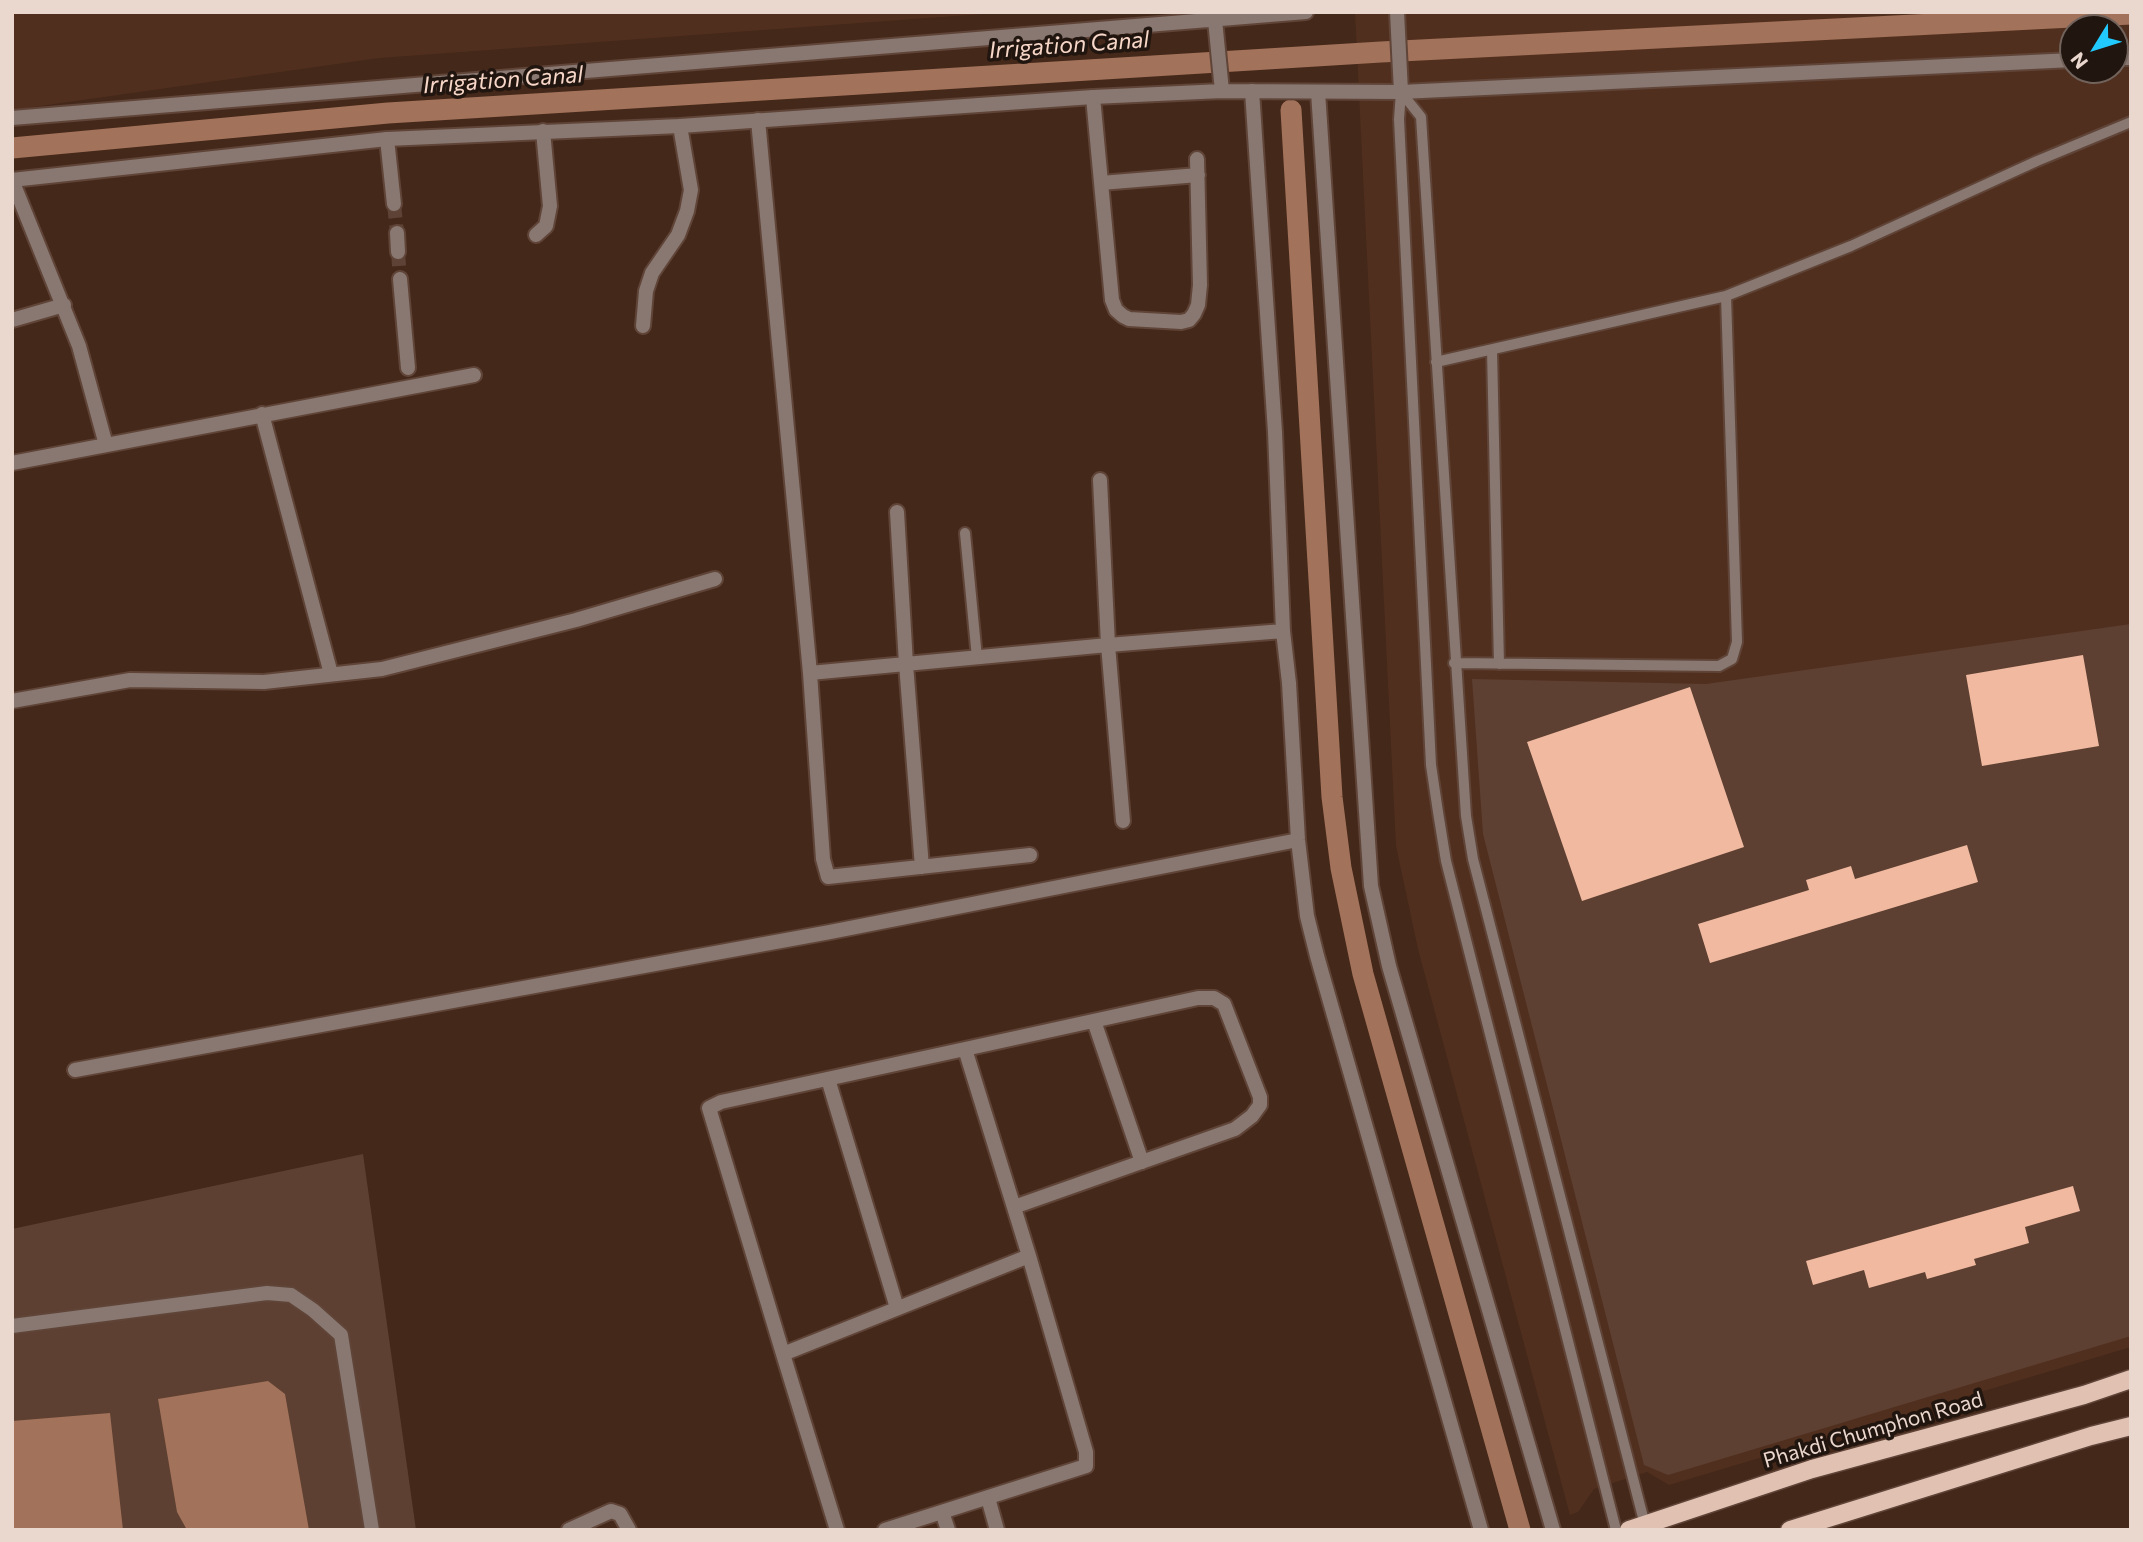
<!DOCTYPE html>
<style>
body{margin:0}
#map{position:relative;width:2143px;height:1542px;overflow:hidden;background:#44281a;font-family:Commissioner,sans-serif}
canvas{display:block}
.frame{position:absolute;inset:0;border:14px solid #ead7ce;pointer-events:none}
.north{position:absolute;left:2059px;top:14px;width:70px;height:70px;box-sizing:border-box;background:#21150f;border:2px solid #71635b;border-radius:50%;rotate:232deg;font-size:19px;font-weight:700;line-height:28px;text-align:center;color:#ead7ce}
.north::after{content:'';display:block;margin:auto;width:24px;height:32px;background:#22c9fd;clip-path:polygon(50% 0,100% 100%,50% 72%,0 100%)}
</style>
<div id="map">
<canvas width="2143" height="1542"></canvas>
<div class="frame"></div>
<div class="north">N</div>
</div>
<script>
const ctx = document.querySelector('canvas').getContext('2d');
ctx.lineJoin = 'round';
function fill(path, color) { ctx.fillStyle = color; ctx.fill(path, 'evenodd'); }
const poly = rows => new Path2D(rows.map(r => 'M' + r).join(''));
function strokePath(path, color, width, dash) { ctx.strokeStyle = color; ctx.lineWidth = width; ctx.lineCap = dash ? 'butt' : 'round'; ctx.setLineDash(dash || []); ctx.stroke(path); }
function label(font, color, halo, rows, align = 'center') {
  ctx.font = font + ' Commissioner,sans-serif'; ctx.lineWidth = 7; ctx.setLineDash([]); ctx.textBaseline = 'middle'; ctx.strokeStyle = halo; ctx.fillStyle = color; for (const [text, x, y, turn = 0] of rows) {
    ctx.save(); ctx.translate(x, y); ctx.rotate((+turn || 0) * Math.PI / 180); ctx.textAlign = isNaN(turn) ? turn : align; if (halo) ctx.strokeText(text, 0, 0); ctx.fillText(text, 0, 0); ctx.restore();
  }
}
fill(poly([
 [12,12,1010,12,379,58,12,110],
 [1355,12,2131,12,2131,1347,1669,1485,1647,1472,1594,1489,1578,1512,1570,1515,1418,949,1396,846],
 [2073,28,2115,28,2115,70,2073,70]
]), '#512f1e');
fill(poly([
 [2131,624,2131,1336,1668,1475,1644,1465,1483,834,1472,679,1706,684],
 [363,1154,416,1530,12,1530,12,1229]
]), '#5d4032');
fill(poly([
 [268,1381,285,1394,309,1530,187,1530,177,1512,158,1399],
 [110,1413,123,1530,12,1530,12,1421]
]), '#a3725a');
strokePath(poly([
 [1291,110,1332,797,1341,868,1363,974,1520,1530],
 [12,148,388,113,1381,52,2131,14]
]), '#a3725a', 21);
fill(poly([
 [2083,655,2099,746,1982,766,1966,675],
 [1690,687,1744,847,1582,901,1527,742],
 [1967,845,1978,882,1710,963,1698,924,1809,890,1806,880,1851,866,1855,879],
 [2073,1186,2080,1211,2025,1227,2029,1243,1974,1259,1976,1265,1927,1279,1925,1272,1869,1288,1864,1270,1813,1285,1806,1261]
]), '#f0b9a0');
strokePath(poly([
 [394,204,397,233],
 [398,252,400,279]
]), '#5d4235', 14, [14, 7]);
const service = poly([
 [1401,92,1421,117,1466,816,1473,859,1645,1525],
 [1401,92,1399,119,1431,765,1438,812,1446,861,1616,1530],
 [1492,350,1499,664],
 [1436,362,1726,296,1851,246,2037,161,2131,122],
 [965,533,977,658],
 [1454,663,1719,666,1732,659,1737,642,1726,296]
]);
const minor = poly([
 [1252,91,1275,432,1283,631,1289,683,1298,840,1307,916,1317,956,1481,1530],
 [1318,92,1371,886,1389,966,1553,1530],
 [1093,97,1112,300,1116,310,1123,316,1129,319,1181,322,1189,320,1194,314,1198,305,1200,285,1197,159],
 [758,120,810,673,1108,645,1283,631],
 [387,139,394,204],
 [12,180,79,346,106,445],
 [1101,183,1198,175],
 [397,233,398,252],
 [536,235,546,226,550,206,543,131],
 [400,279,408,368],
 [12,320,64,305],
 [643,326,646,291,652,273,678,235,687,211,691,190,680,126],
 [262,414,331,674],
 [12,463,474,375],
 [1100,480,1108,645,1123,821],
 [897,512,906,664,922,867],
 [810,673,823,859,828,877,1030,855],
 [12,701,130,680,264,682,382,669,576,620,715,579],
 [1094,1021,1142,1162],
 [965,1049,1198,998,1214,998,1224,1004,1260,1097,1260,1105,1252,1116,1235,1129,1014,1207],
 [75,1070,830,932,1298,840],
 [828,1079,897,1308],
 [12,1326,267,1293,291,1295,313,1310,341,1335,372,1530],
 [783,1354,709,1108,721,1102,965,1049,1029,1256],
 [988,1498,997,1530],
 [942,1512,948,1530],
 [569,1530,611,1511,620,1514,629,1530],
 [837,1530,783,1354,1029,1256,1086,1452,1086,1466,885,1530]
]);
const tertiary = poly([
 [1397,12,1401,92],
 [1215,20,1222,91],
 [2115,58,2131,58],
 [12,118,1306,12],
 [12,180,387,139,680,126,1093,97,1222,91,1401,92,2073,60]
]);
const primary = poly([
 [1629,1530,1812,1469,2084,1395,2131,1379],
 [1790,1530,2091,1436,2131,1426]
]);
strokePath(service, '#5f4437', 14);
strokePath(minor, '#5f4437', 18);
strokePath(tertiary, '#5f4437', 18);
strokePath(primary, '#5f4437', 21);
strokePath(service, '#887871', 10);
strokePath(minor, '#887871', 14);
strokePath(tertiary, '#887871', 14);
strokePath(primary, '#e0c1b2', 18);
label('21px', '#ead7ce', '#21150f', [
 ["Phakdi Chumphon Road",1873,1430,-16]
]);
label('italic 23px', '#f7d7c8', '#21150f', [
 ["Irrigation Canal",1069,45,-4],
 ["Irrigation Canal",503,80,-4]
]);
</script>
